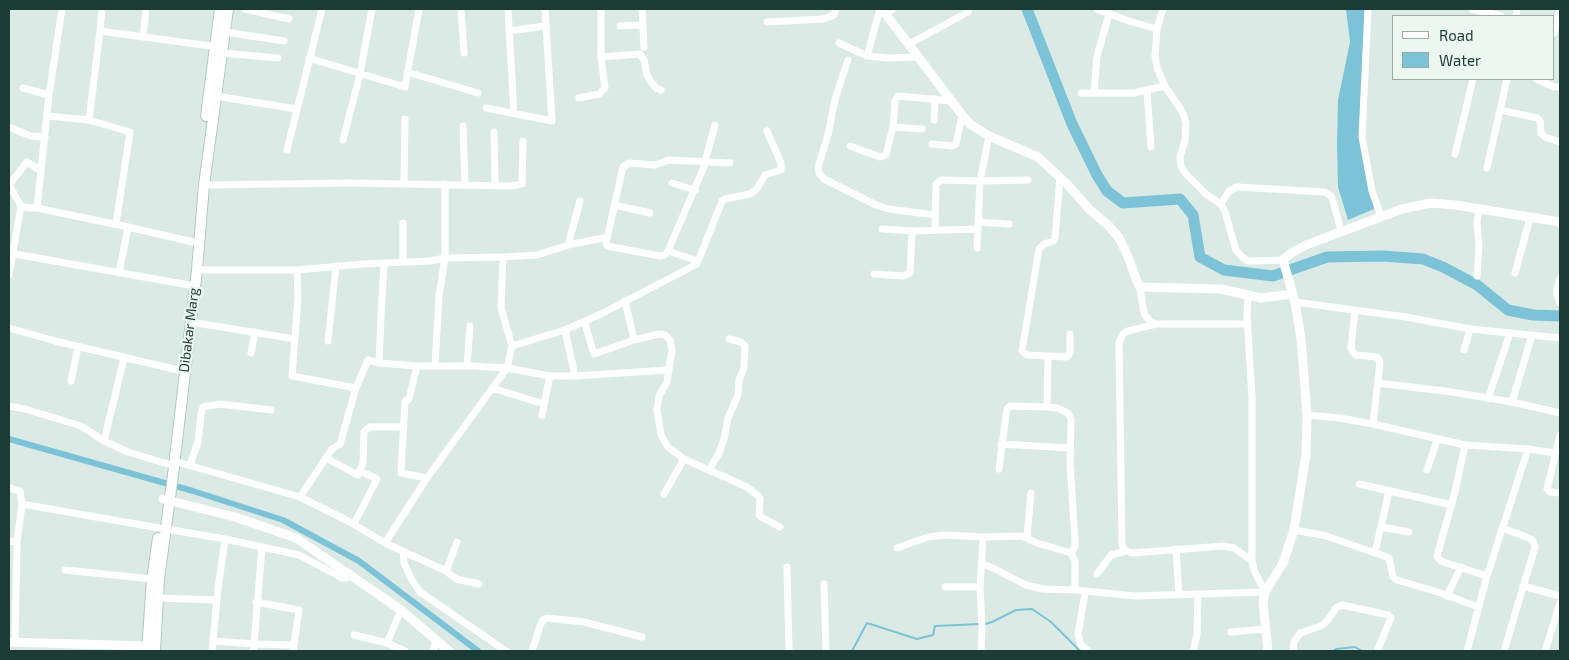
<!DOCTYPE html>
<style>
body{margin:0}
#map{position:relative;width:1569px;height:660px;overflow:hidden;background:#dceae5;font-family:"Exo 2",sans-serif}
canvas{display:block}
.frame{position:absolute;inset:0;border:10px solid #1c3b34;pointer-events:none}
.legend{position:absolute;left:1392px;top:15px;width:162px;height:65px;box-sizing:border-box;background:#ecf7f2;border:1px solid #99aca6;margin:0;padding:6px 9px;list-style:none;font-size:15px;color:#1c3b34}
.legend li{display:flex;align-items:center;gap:10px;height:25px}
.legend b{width:25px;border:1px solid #99aca6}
</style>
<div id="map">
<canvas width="1569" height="660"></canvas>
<div class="frame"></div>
<ul class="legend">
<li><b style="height:6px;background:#fff"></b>Road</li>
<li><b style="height:14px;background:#7cc3d7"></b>Water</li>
</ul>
</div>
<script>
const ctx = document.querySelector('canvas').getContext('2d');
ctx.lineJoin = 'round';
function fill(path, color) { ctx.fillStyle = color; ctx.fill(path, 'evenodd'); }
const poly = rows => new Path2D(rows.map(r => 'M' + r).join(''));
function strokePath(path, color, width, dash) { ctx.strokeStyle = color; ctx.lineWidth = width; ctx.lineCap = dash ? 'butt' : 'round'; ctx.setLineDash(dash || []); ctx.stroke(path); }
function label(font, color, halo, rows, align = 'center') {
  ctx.font = font + ' "Exo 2",sans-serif'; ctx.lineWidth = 4.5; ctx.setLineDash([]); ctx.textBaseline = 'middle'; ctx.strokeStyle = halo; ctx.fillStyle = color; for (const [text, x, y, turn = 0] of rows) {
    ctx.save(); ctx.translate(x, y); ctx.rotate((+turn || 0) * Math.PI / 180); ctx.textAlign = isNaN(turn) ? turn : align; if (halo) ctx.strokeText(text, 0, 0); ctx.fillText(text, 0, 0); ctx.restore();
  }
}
fill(poly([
 [1346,9,1365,9,1359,138,1374,209,1348,220,1338,187,1337,144,1338,100,1350,42]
]), '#7cc3d7');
strokePath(poly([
 [985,624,992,622,1016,610,1032,609,1051,622,1080,651],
 [852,651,867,623,917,639,933,635,935,626,980,624],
 [1333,651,1336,649,1355,647,1362,651]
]), '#7cc3d7', 2);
strokePath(poly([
 [9,439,193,491,283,520,359,561,478,651]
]), '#7cc3d7', 6);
strokePath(poly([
 [1027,9,1072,124,1097,175,1107,191,1123,203,1180,199,1193,215,1200,257,1224,270,1273,276,1327,257,1383,256,1423,259,1443,267,1477,285,1508,310,1533,315,1560,316]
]), '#7cc3d7', 11);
const secondary = poly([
 [206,116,220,9],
 [147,651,152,579,158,538],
 [155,651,159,579,173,475,197,270,204,185,228,9]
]);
strokePath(secondary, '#aecbc2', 12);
strokePath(poly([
 [102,9,100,31,218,47],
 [245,9,289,19],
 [461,9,464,53],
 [508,9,514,114],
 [642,9,644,47],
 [1097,9,1129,21,1157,29],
 [1163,9,1157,29,1155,56,1157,68,1165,86,1183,113,1186,123,1185,140,1180,157,1181,166,1185,173,1207,195,1221,204,1225,212,1236,250,1242,257,1248,261,1255,261,1283,260],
 [1368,9,1362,137,1372,191,1381,216],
 [1472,9,1501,16],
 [885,13,893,9],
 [1516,16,1517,9],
 [767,22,823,19,834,15,836,9],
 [620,26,643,25],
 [509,31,546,26],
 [225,32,284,41],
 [1554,33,1560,10],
 [143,37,146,9],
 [839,43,867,56,887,58,918,57],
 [909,44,968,12],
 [222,53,278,58],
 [867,56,880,9],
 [601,57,640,54,644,60,647,75,651,82,656,88,661,90],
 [309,58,405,87,419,9],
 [848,60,835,99,828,135,818,167,819,173,824,179,876,205,889,209,935,215],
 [407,72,478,93],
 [1536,79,1554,87,1560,87],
 [23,88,49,95],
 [1147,91,1151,147],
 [1094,92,1097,56,1109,14],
 [1081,93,1134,93,1165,86],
 [216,96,296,109],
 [579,98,599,94,605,88,601,57,601,9],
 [486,108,552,121,545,9],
 [1500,110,1537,118,1540,121,1541,133,1545,137,1560,142],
 [47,116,89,120,100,31],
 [89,120,130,132,116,224],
 [934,120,935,99],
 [463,126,465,185],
 [9,127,31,136,45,137],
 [893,127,922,129],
 [494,132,495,185],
 [343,140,360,74,372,9],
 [932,144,952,146,956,144,962,115],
 [850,146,880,157,886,155,893,127,895,101,898,96,952,101],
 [287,150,322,9],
 [1455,154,1473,79],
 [1487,168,1507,79],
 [1060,178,1055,238,1054,241,1044,244,1039,249,1022,351,1027,355,1067,357,1070,353,1070,334],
 [672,183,695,190],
 [404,184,510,186,522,184,523,141],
 [9,185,21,206,30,208,37,208,128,227,193,242],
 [9,185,27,162,41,171],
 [204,185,350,183,404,184,405,119],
 [1221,204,1229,191,1237,187,1325,192,1331,196,1333,201,1341,231],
 [614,205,650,213],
 [37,208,49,95,62,9],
 [978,222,1009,224],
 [882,229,912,231,978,229],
 [935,229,936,184,942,180,980,181,989,136],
 [568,245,608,237],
 [977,248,980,181,1028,180],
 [668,251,665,255,660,256,607,246,606,243,623,167,629,163,655,165,669,160,730,163],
 [9,253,189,285],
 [698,261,668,251,703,169,715,125],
 [403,262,403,223],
 [197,270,297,270,363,264,430,261,445,258,503,257],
 [297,270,298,298,292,376,356,388,368,360,379,363,381,316,384,263],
 [119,273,128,227],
 [1515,273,1530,218],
 [874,274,903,276,910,273,912,231],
 [9,275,21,206],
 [1477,276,1479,247,1477,222,1479,208],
 [1560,278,1557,289,1557,295,1560,303],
 [1140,287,1143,308,1145,315,1150,321,1156,324,1248,324],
 [1295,302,1406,317,1470,329,1560,338],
 [1355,310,1351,348,1352,351,1356,355,1377,357,1380,362,1373,424],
 [584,321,594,354,634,340,625,301],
 [190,322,295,339],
 [1156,324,1128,331,1123,334,1119,343,1122,544,1124,550,1132,553,1223,546,1234,548,1252,561],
 [9,328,55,341,178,370],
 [565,330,575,376,550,376,507,368,512,346,565,330,601,314,697,264,722,201,725,199,750,194,756,190,765,175,781,170,781,163,767,131],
 [634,340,659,334,665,335,670,340,672,350,667,382,659,396,657,410,661,435,668,447,684,459,747,487,758,496,760,499,759,515,761,517,780,527],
 [328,341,336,266],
 [512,346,501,308,503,257,537,255,568,245,580,201],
 [1464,350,1470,329],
 [251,353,255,332],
 [379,363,417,366,473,366,507,368,427,478,385,543],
 [417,366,409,399,405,401,401,473,427,478],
 [435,366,439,296,445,258,445,184],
 [467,366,470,326],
 [575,376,668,370],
 [71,381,78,347],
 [1378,383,1452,392,1512,402,1560,413],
 [492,388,544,404],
 [1488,399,1510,333],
 [1512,402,1532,335],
 [9,406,25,409,81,426,104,441,128,452,168,464],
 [1047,407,1048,357],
 [542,415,550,376],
 [1307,415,1339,418,1373,424,1465,445,1528,449,1556,453],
 [1560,435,1547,489,1550,492,1560,493],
 [104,441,124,358],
 [1001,444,1069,448],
 [1465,445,1455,492,1437,556,1439,559,1443,562,1487,576],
 [326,458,358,475,363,463,364,432,367,429,370,427,404,427],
 [174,461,300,497,350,522,385,543,446,571,457,542],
 [190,465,198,442,201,415,203,407,220,404,271,410],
 [999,469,1006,415,1007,409,1010,406,1047,407,1057,408,1068,413,1071,419,1070,464,1075,541,1075,546,1071,553],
 [709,470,719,453,724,439,728,418,738,395,739,380,744,368,745,346,741,342,729,339],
 [1427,470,1437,440],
 [1359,484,1452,505],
 [9,488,20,491,22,504,17,542,15,642],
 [664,494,684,459],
 [300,497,332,449,340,444,356,388],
 [22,504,159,528],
 [354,524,377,479,360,471],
 [1381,527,1409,532],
 [1502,528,1529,538,1533,541,1535,547,1504,651],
 [166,529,225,539,299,555,342,578,346,578,352,576],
 [1294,530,1323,535,1384,556,1389,558,1393,577,1397,580,1441,593,1478,607],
 [1027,537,1031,493],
 [225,539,218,589,213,641,254,644,262,547],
 [9,541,17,542],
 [897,548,928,537,946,535,983,537,1022,536,1037,543,1071,553,1075,561,1075,590],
 [1176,549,1179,595],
 [403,551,404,563,412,580,420,592,506,651],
 [1375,553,1389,491],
 [982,564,991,567,1026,585,1043,589,1075,590,1135,596,1265,592,1254,570,1252,561,1252,398,1247,316,1248,296],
 [787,567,789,651],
 [65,570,152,579],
 [446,571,456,579,479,584],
 [1097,574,1111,555,1126,551],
 [824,584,826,651],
 [1523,586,1560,596],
 [945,587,980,587],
 [1085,592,1078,635,1081,645,1088,651],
 [1447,596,1461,567],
 [158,598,217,600],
 [256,602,299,610,293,651],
 [1231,632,1265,629],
 [354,635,387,643,401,610],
 [387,643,405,651],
 [212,651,213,641],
 [253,651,254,644,294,645],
 [433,651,436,640],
 [532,651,540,626,543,620,547,618,584,622,642,637],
 [981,651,982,628,980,587,983,537],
 [1193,651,1197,635,1198,594],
 [1293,651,1294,642,1300,633,1321,626,1327,621,1336,608,1342,605,1388,615,1391,618,1377,651],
 [1467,651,1487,576,1528,449],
 [1545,651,1560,603]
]), '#fff', 7);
strokePath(poly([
 [882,9,962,115,970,124,989,136,1038,157,1067,184,1090,210,1108,225,1119,238,1127,254,1138,284,1140,287,1221,289,1261,298,1293,294],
 [163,499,235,517,296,538,401,610,449,651],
 [9,642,147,646],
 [1268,651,1263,602,1265,592,1283,563,1294,530,1306,454,1307,415,1301,339,1295,302,1283,260,1291,253,1306,245,1402,209,1430,203,1455,205,1560,222]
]), '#fff', 9);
strokePath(secondary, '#fff', 10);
label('14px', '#1c3b34', '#ecf7f2', [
 ["Dibakar Marg",189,330,-83]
]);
</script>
